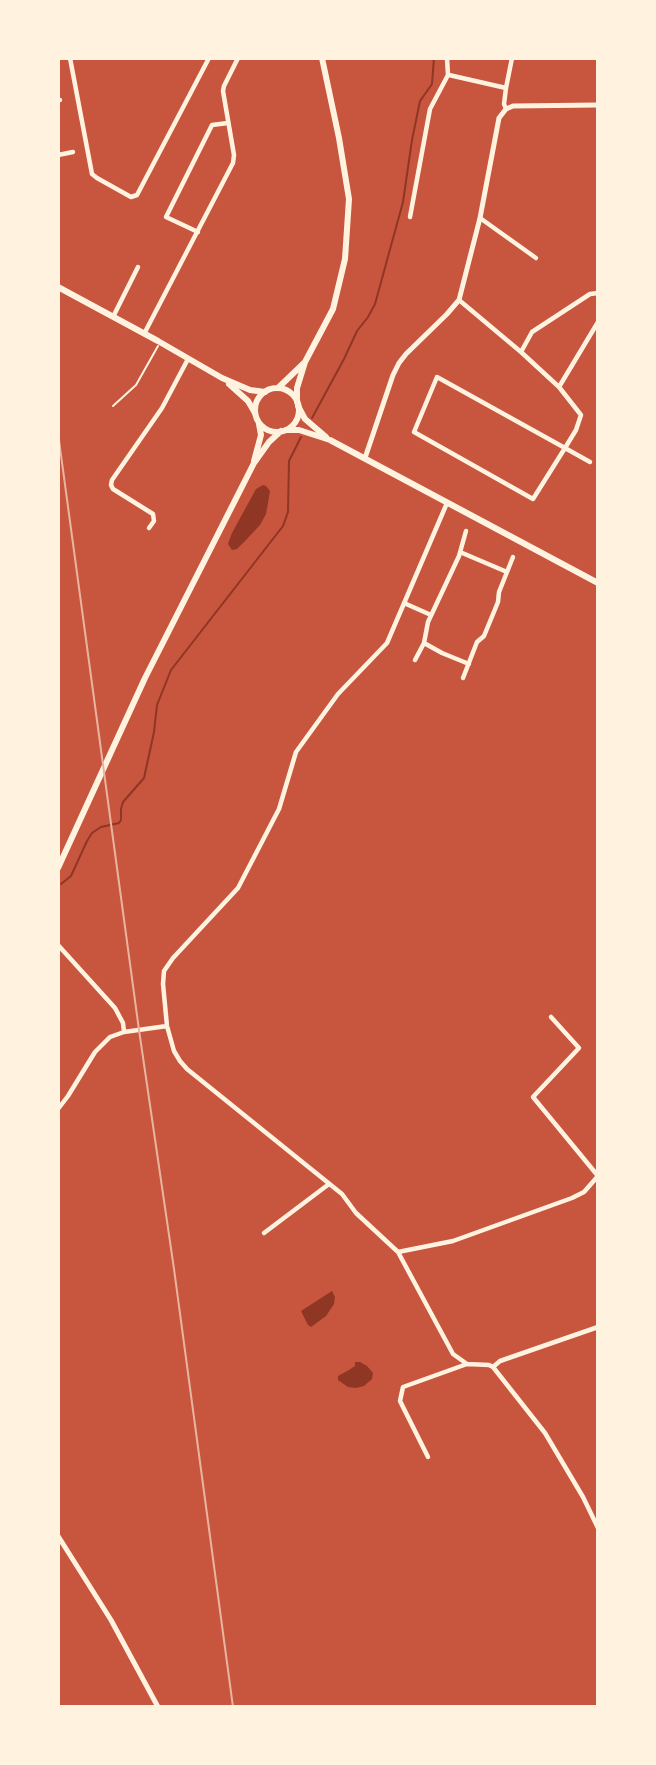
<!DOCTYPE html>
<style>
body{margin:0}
#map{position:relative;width:656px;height:1765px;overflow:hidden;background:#c8553d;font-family:Bitter,serif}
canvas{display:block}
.frame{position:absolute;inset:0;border:60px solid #fff3e0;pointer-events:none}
</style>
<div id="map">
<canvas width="656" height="1765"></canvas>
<div class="frame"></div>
</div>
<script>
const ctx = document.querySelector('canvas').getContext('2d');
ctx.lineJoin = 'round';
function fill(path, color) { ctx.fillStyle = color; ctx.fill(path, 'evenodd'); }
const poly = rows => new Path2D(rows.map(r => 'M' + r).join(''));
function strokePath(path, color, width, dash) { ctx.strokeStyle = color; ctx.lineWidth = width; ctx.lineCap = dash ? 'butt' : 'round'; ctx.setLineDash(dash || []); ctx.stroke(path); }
fill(poly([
 [263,485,266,486,270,491,266,514,260,525,245,541,237,549,232,550,228,544,232,533,256,489],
 [332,1291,335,1297,334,1304,326,1316,311,1327,308,1325,301,1311],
 [355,1362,360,1362,367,1366,373,1373,372,1379,364,1386,356,1388,348,1387,338,1380,338,1376,349,1370,355,1366]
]), '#8f3625');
strokePath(poly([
 [312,418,344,359,357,331,368,317,375,304,403,202,412,140,420,101,432,84,434,58],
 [61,884,71,876,87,841,92,833,101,827,119,823,121,820,121,809,123,802,144,778,154,732,157,705,171,670,283,526,288,512,289,461,301,437]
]), '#8f3625', 2);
strokePath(poly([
 [113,406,136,385,158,346]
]), '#fff3e0', 2);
strokePath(poly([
 [70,58,92,174,97,178,131,197,137,195,209,58],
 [447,58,448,75],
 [449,75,506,88],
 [58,100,60,100],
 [506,109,504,104,506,88,512,58],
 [58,155,73,152],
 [410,217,430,109,448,75],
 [480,218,536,258],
 [198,232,166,217,212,125,228,123],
 [459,300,521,352,559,387,581,415,576,430,565,448,533,499,414,432,437,377,565,448,590,462],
 [113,317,138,267],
 [144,334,233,163,234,155,223,91,224,86,238,58],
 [521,352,532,332,590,294,598,293],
 [559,387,598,322],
 [447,503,387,643,338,694,296,752,279,809,238,888,173,958,164,971,163,984,167,1026,174,1051,180,1061,187,1069,342,1194,356,1213,398,1252,453,1354,467,1364,489,1365,493,1367],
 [149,528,154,521,153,514,113,489,111,485,112,480,162,408,188,359],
 [460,552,507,572],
 [404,603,431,615],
 [424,643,442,653,469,664],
 [415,660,424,643,428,622,459,556,466,531],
 [463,678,477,642,484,636,498,602,499,592,513,557],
 [58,945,115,1008,123,1023,124,1032],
 [551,1017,579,1048,533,1097,598,1176],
 [58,1109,68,1096,95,1052,110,1037,124,1032,167,1026],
 [264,1233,329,1184],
 [398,1252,453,1241,572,1198,584,1192,598,1176],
 [493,1367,545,1433,583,1497,598,1528],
 [493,1367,500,1361,598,1327],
 [428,1457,400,1401,403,1387,467,1364]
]), '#fff3e0', 4.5);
strokePath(poly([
 [365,458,393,375,399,363,406,354,447,314,459,300,480,218,499,118,506,109,513,106,598,105],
 [58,1536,111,1620,158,1707]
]), '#fff3e0', 5);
strokePath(poly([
 [58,287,158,341,222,378,250,390,265,392],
 [229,384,248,401,255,413],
 [298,406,305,419,326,437],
 [286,430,299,430,330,440,598,583]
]), '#fff3e0', 6);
strokePath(poly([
 [278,388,304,363],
 '255 410a22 22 0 1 1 44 0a22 22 0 1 1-44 0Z',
 [297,402,297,388,305,362,333,309,345,259,349,199,339,138,322,58],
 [254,461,261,435,259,424],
 [58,868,145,678,254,463,269,442,281,431]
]), '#fff3e0', 6);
strokePath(poly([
 [58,433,139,1030,174,1269,233,1707]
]), '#e9b49f', 2);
</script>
